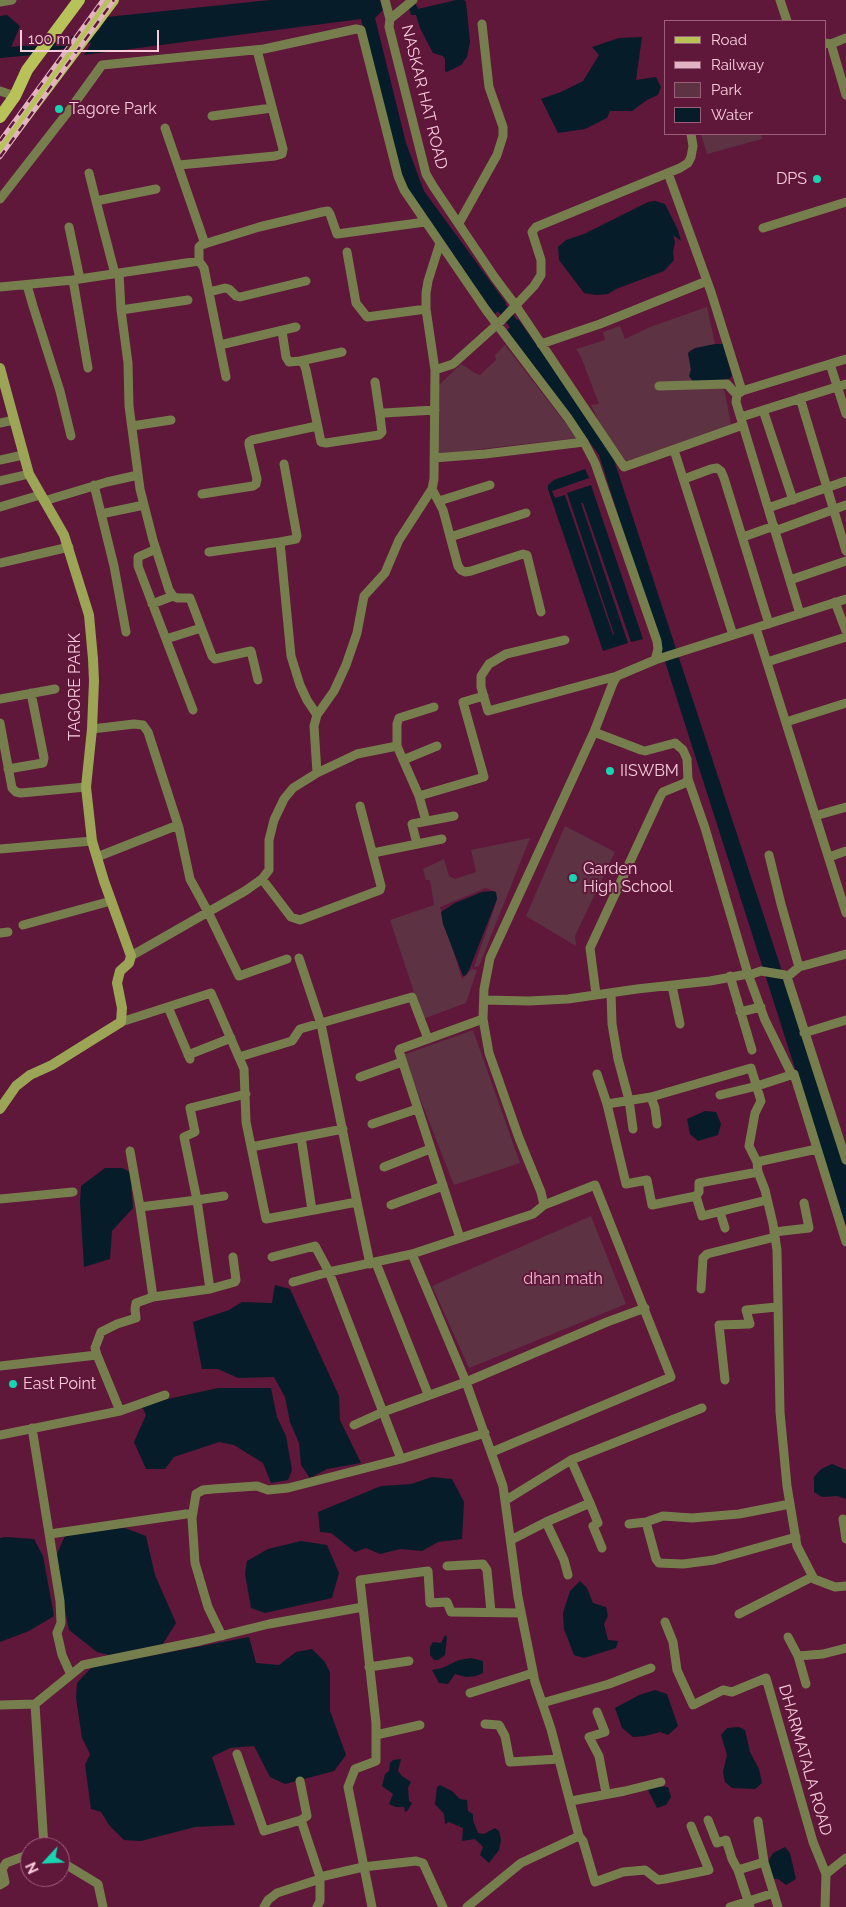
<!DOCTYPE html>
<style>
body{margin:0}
#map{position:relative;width:846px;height:1907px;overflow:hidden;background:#5f173a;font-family:Raleway,sans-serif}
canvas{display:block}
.legend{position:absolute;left:664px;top:20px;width:162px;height:115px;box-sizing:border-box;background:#5f173a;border:1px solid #9c5f7a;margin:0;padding:6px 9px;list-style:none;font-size:15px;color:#f8ccdb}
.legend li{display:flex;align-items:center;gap:10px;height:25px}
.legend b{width:25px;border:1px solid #9c5f7a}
.north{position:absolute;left:20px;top:1837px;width:50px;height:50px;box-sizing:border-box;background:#5f173a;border:1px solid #9c5f7a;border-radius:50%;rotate:245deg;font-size:14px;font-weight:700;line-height:20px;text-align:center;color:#f8ccdb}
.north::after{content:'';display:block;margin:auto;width:18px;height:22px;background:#18d5b2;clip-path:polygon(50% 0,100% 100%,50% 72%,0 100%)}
.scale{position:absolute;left:20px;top:30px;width:139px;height:22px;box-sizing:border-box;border:2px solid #f8ccdb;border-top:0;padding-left:6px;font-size:15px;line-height:18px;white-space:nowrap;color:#f8ccdb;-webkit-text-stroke:4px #5f173a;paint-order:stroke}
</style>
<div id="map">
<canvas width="846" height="1907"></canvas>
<ul class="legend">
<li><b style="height:6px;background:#b7c359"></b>Road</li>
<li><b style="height:6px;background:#e3b3c5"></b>Railway</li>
<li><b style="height:14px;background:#5d3344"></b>Park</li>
<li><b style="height:14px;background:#061d29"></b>Water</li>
</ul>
<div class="north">N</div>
<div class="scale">100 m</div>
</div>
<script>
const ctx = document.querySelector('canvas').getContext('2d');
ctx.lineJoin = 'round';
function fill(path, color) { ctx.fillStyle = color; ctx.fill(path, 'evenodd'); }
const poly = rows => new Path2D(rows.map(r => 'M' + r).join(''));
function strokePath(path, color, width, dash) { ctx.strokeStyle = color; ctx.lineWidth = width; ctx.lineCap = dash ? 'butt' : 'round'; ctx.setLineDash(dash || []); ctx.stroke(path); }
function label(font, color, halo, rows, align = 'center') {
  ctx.font = font + ' Raleway,sans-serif'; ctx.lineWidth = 4; ctx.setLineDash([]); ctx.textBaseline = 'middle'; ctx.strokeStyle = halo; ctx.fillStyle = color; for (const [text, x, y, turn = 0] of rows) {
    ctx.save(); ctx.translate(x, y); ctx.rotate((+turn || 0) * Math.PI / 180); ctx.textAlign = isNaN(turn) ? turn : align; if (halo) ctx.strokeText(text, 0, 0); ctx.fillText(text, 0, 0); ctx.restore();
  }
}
fill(poly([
 [701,134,761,134,762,139,707,154],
 [707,307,715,344,690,350,688,353,691,370,689,373,720,381,725,393,731,425,618,464,591,405,599,404,581,357,576,349,605,340,603,332,620,326,625,339,650,327],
 [505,345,577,438,438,454,438,386,461,364,475,373,480,375,496,360,495,355],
 [565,826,615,852,575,936,576,946,526,916],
 [530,838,479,966,474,967,497,900,496,892,486,888,440,907,462,979,472,969,477,970,466,1003,423,1019,390,920,434,905,430,880,426,880,423,869,444,859,449,876,455,879,476,872,471,850],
 [473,1030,520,1163,454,1185,403,1055],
 [591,1216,626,1304,469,1368,432,1286]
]), '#5d3344');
fill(poly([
 [270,0,380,0,383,10,375,18,406,143,424,191,506,303,495,314,414,208,400,177,361,19,84,55,107,17],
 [456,0,464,0,466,2,470,42,467,57,461,65,447,72,445,71,445,59,443,56,433,53,420,28,416,15,411,15,408,4,415,2,418,9],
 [7,15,20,26,8,55,0,56,0,16],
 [642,37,636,80,656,77,661,87,658,95,647,100,632,111,610,111,607,118,585,129,558,133,541,99,561,92,583,81,599,55,592,47,619,38],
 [655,201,665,204,678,230,681,241,673,235,675,242,673,252,674,260,664,271,616,289,608,294,596,295,584,293,559,260,558,247,566,240,584,234,648,202],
 [518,319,600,433,613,457,846,1166,846,1228,599,455,507,330],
 [715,344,723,344,732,376,729,379,694,383,689,376,691,370,688,353,695,348],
 [585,469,589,478,552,491,555,498,565,495,613,635,614,634,567,493,591,485,643,639,631,642,583,503,581,503,628,643,603,651,548,489,548,485,554,480],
 [493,891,496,892,497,899,469,970,466,975,463,976,443,924,441,912,455,903,482,892],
 [705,1111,716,1112,721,1124,718,1135,698,1141,690,1134,687,1119],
 [105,1168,122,1168,130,1172,133,1208,112,1231,110,1259,84,1267,80,1202,81,1186],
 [275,1285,290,1289,339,1396,340,1420,361,1463,327,1469,310,1478,301,1465,299,1443,290,1422,285,1397,274,1377,238,1378,218,1369,202,1369,193,1322,229,1310,242,1302,272,1303],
 [218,1388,271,1388,277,1417,286,1436,292,1470,288,1480,271,1483,263,1463,234,1445,219,1442,174,1457,165,1469,146,1469,134,1442,146,1415,141,1405],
 [832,1464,846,1470,846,1499,837,1496,822,1497,814,1492,814,1477,821,1469],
 [432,1477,452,1479,464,1502,462,1539,438,1542,422,1551,400,1549,380,1554,366,1548,355,1552,331,1533,320,1532,318,1512,381,1486,411,1484],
 [122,1527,146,1536,155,1575,176,1623,161,1647,109,1655,97,1652,69,1630,55,1558,65,1536],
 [6,1537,34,1539,43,1556,54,1616,29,1631,0,1642,0,1538],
 [301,1541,327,1545,339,1573,332,1598,265,1613,251,1608,245,1574,247,1561,268,1549],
 [580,1581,587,1588,593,1603,606,1607,608,1616,604,1624,608,1640,618,1641,616,1648,584,1658,574,1655,564,1629,563,1613,570,1591],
 [445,1635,447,1637,445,1655,438,1660,434,1660,430,1655,430,1647,433,1642,441,1643],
 [249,1637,256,1663,279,1665,296,1652,312,1649,324,1661,330,1672,330,1711,346,1755,334,1771,285,1784,270,1777,254,1746,230,1748,212,1757,235,1825,195,1827,141,1841,124,1840,109,1825,101,1812,91,1809,85,1765,90,1754,82,1738,76,1698,77,1683,92,1667],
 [471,1658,483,1661,483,1673,476,1676,466,1677,455,1674,448,1684,439,1683,432,1670,442,1668,459,1660],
 [655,1690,667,1694,678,1726,668,1735,660,1732,645,1736,633,1737,622,1728,615,1708,639,1695],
 [739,1727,745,1730,750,1752,759,1769,762,1783,755,1789,732,1788,725,1782,723,1772,727,1755,721,1735,727,1728],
 [401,1759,398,1771,402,1776,411,1782,408,1788,409,1801,412,1803,408,1810,405,1812,404,1807,396,1807,389,1804,393,1794,382,1786,385,1774,389,1771,390,1763,393,1760],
 [440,1785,452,1791,460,1799,467,1800,468,1811,473,1814,473,1820,478,1833,484,1834,495,1828,499,1831,501,1840,499,1850,489,1863,480,1855,483,1847,475,1839,462,1841,463,1828,449,1822,445,1824,444,1814,435,1804,437,1787],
 [655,1786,668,1787,671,1797,666,1805,657,1808,648,1790],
 [785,1847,790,1853,796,1879,786,1885,778,1879,773,1879,768,1862,773,1853]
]), '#061d29');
strokePath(poly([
 [0,53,32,50,109,34],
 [494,297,521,334]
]), '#061d29', 10);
strokePath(poly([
 [385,0,390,19],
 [413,0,390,19,389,27,426,174,433,186,495,278,516,306,624,467,743,425],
 [780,0,787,21],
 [0,2,12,0],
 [825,43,831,44,846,38],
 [831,44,846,95],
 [0,91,15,96],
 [212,116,272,108],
 [165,128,205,244],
 [179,165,275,156,282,154,283,149,257,50],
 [89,173,96,201],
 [668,173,711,292,742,391],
 [0,199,71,108,102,65,264,49,356,29,361,30,398,176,404,190,486,310,568,418,584,442,595,463,657,641,658,649,655,660],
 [459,223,497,155,503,136,503,127,489,87,482,24],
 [69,227,80,279],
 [763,228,846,202],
 [347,252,356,303,367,317,426,309],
 [199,261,199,247,201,245,259,227,322,212,328,211,330,214,337,234,425,222],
 [119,273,121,310,128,363,129,406,140,489,153,540,169,590,173,596,177,598,190,598,212,656,215,659,251,651,258,680],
 [115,274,96,201,156,189],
 [73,280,88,368],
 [27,285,33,306,60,391,71,436],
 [0,287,73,280,199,261,204,268,226,377],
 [209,292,225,288,229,289,236,296,240,297,306,281],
 [121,310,188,300],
 [282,331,286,357,289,362,300,361,304,364,306,370,321,442,326,443,379,435,382,432,380,416,384,413,435,410],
 [541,344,600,324,707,281],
 [220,345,296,327],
 [300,361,342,352],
 [830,364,846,414],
 [435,370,426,309,426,293,428,281,440,243],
 [375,382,380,416],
 [659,386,727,384,737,395],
 [800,398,846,551],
 [763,410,793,500],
 [741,417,846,384],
 [0,423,14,420],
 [132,426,171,420],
 [674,450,733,635],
 [434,458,485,454,584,442],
 [0,460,23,455],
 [684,479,711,469,717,468,721,471,724,478,769,624],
 [0,481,29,474],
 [94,485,114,566,126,632],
 [432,489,443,510,458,566,461,570,465,572,471,571,523,554,527,555,541,612],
 [202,494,253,486,256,484,257,479,249,445,249,442,252,440,317,426],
 [44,501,107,482,138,475],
 [439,501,490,485],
 [0,507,40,495],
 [768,508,846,481],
 [101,514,144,505],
 [775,531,846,505],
 [450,537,526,513],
 [743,537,774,526],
 [280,542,296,539,297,536,284,464],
 [156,549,138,557,138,566,193,710],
 [209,552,280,542,291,656,300,685,307,700,317,715],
 [0,563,69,547],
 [790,580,846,561],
 [835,602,846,631],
 [152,604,173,596],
 [800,614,736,402,737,395,742,391,846,359],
 [756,628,846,913],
 [166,639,201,628],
 [565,640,506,654,489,664,481,676,481,687,488,711,617,676],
 [767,662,846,637],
 [0,699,55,689],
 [786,722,846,703],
 [0,723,12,788,16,792,21,793,86,787],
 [92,729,134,724,143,725,148,732,179,828,190,879,208,912,239,976,287,959],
 [594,732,641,750,645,751,675,743,683,750,687,759,688,779,705,828,748,974],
 [403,760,437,746],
 [8,769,43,763,44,758,31,693],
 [317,773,314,726,317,715,334,691,346,665,357,633,364,596,385,573,399,540,432,489,434,479,435,370,453,364,501,321,534,286,541,275,541,260,532,232,536,227,680,168,688,163,691,157,693,146,691,134],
 [419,796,484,777,463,702,484,696],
 [815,816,846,807],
 [426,821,419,796,397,746,397,724,399,718,434,707],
 [417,844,412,824,454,816],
 [0,849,92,841],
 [373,853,442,839],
 [769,855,781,904,799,967],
 [97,857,178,825],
 [829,857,846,851],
 [262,879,291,917,300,920,380,890,381,886,360,806],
 [23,925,111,901],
 [0,933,8,932],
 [131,956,245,891,262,879,269,870,269,840,274,820,284,799,293,788,317,773,357,754,397,746],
 [299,958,321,1024,357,1202],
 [749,975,761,971,785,975,787,977,846,1160],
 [730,976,752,1050],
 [787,977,799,967,846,954],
 [672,986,680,1024],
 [611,993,612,1024,618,1059,629,1100,633,1129],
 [596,994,590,948,660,797,663,792,685,783,688,779],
 [484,1000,529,1001,568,999,637,989,710,981,748,974,765,1020,792,1075],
 [168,1007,190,1059],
 [740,1012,761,1007],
 [121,1022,211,993,244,1069,246,1122,266,1219,357,1202,370,1264],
 [804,1033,846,1020],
 [188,1055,231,1038],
 [239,1057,292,1041,300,1029,412,997,428,1039],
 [597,1074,607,1104,626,1184,647,1180,652,1205,696,1196,702,1216,767,1200],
 [360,1077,402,1062],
 [720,1095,757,1086,794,1074,846,1242],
 [651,1097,655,1108,657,1124],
 [607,1104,651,1097,751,1068,761,1101,755,1113,749,1146,757,1162,758,1172,765,1190,773,1224,777,1250,780,1412,787,1486,797,1546,814,1579,835,1587,846,1586],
 [372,1124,417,1109],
 [301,1137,312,1210],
 [251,1147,343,1129],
 [130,1151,140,1207],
 [757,1162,817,1149],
 [384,1167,430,1149],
 [224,1196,197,1200,140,1207,153,1297,210,1289,197,1200,184,1137,195,1132,190,1108,246,1094],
 [696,1196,699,1192,699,1183,758,1172],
 [0,1199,73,1192],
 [391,1205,443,1186],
 [720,1212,725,1228],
 [774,1232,809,1228,804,1203],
 [460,1238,399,1051,400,1049,483,1019],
 [412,1254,466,1382,503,1486,518,1597,535,1682,551,1729,579,1836,521,1863,467,1907],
 [272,1257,315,1246,329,1272,401,1459],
 [376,1263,428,1394],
 [293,1282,329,1272,412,1254,533,1214,544,1205,541,1192,519,1138,489,1053,483,1019,484,989,490,958,594,732,613,683,617,676,655,660,846,599],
 [210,1289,235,1282,236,1280,233,1257],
 [701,1289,703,1258,707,1254,775,1237],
 [97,1355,95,1348,101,1332,117,1324,136,1318,135,1309,136,1303,153,1297],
 [0,1366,97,1355,120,1411],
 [725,1380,719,1325,750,1324,746,1310,777,1307],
 [354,1425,383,1412,466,1382,607,1322,645,1308],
 [32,1428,60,1601,61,1623,57,1633,62,1655,71,1675],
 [0,1435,120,1411,165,1395],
 [492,1452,671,1377,595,1185,544,1205],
 [571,1460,590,1503],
 [506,1500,571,1460,702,1408],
 [843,1519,846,1539],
 [646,1522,656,1559,659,1563,683,1564,714,1560,796,1537],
 [629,1524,646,1522,663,1516,692,1518,739,1514,790,1504],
 [50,1534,193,1513],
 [511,1540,546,1522],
 [447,1566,483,1564,487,1570,491,1612],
 [568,1575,564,1560,546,1522,590,1503,598,1523,593,1526,602,1548],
 [739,1614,812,1577],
 [665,1622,673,1642,677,1670,693,1705,723,1690,732,1692,766,1678,813,1842,826,1874,825,1907],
 [222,1636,208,1607,195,1563,192,1518,196,1494,203,1490,213,1489,257,1486,268,1490,288,1488,401,1459,485,1433],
 [788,1637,798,1656,806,1684],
 [798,1656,823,1654,846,1648],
 [369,1667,409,1661],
 [470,1693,533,1673],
 [542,1703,609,1684,651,1668],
 [35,1704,83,1665,200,1641,269,1624,363,1607],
 [0,1705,35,1704,44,1847],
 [597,1712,605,1732,589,1737,599,1756,606,1793],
 [485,1724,499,1725,505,1736,510,1762,559,1759],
 [376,1735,420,1725],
 [237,1754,264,1831,301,1820,320,1877,363,1867,416,1861,423,1863,443,1907],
 [300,1781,307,1816,301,1820],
 [571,1801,625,1791,661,1782],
 [708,1820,717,1843,726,1840,732,1859,738,1870],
 [758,1821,764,1862,778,1907],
 [579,1836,583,1841,595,1882,623,1872,645,1870,658,1880,665,1879,709,1870,691,1826],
 [60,1861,98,1884,103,1907],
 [826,1874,846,1858],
 [0,1885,5,1882,2,1869,6,1863,30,1854],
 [264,1907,268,1900,277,1893,320,1879],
 [317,1907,320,1901,320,1877],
 [372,1907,348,1787,355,1769,376,1761,376,1723,360,1580,428,1571,430,1603,447,1602,451,1612,521,1613],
 [730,1907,774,1893],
 [750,1907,738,1870,764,1862]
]), '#777e4d', 9);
strokePath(poly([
 [0,368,29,474,64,535,89,615,93,659,94,681,92,729,86,787,92,841,104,881,131,956,129,963,120,971,117,983,122,1008,121,1022,52,1065,30,1075,16,1086,0,1109]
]), '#9ba555', 10);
strokePath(poly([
 [0,117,15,96,27,70,79,0],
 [0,150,113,0]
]), '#b7c359', 12);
const rail = poly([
 [0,141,103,0],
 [0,157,114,0]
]);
strokePath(rail, '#e3b3c5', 4.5);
strokePath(rail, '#5f173a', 2.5, [8]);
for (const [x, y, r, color] of [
 [59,109,5,"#18d5b2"],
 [817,179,5,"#18d5b2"],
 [610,771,5,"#18d5b2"],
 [573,878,5,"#18d5b2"],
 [13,1384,5,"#18d5b2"]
]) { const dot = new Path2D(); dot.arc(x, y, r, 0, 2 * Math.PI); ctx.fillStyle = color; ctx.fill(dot); strokePath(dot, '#5f173a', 2); }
label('16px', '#f8ccdb', '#5f173a', [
 ["NASKAR HAT ROAD",424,97,76],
 ["TAGORE PARK",75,687,-90],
 ["DHARMATALA ROAD",805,1760,74]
]);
label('16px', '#f8ccdb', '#5f173a', [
 ["Tagore Park",69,109],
 ["DPS",807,179,"right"],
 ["IISWBM",620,771],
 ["Garden",583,869],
 ["High School",583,887],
 ["East Point",23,1384]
], 'left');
label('16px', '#f5b9cf', '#5f173a', [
 ["dhan math",563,1279]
]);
</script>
